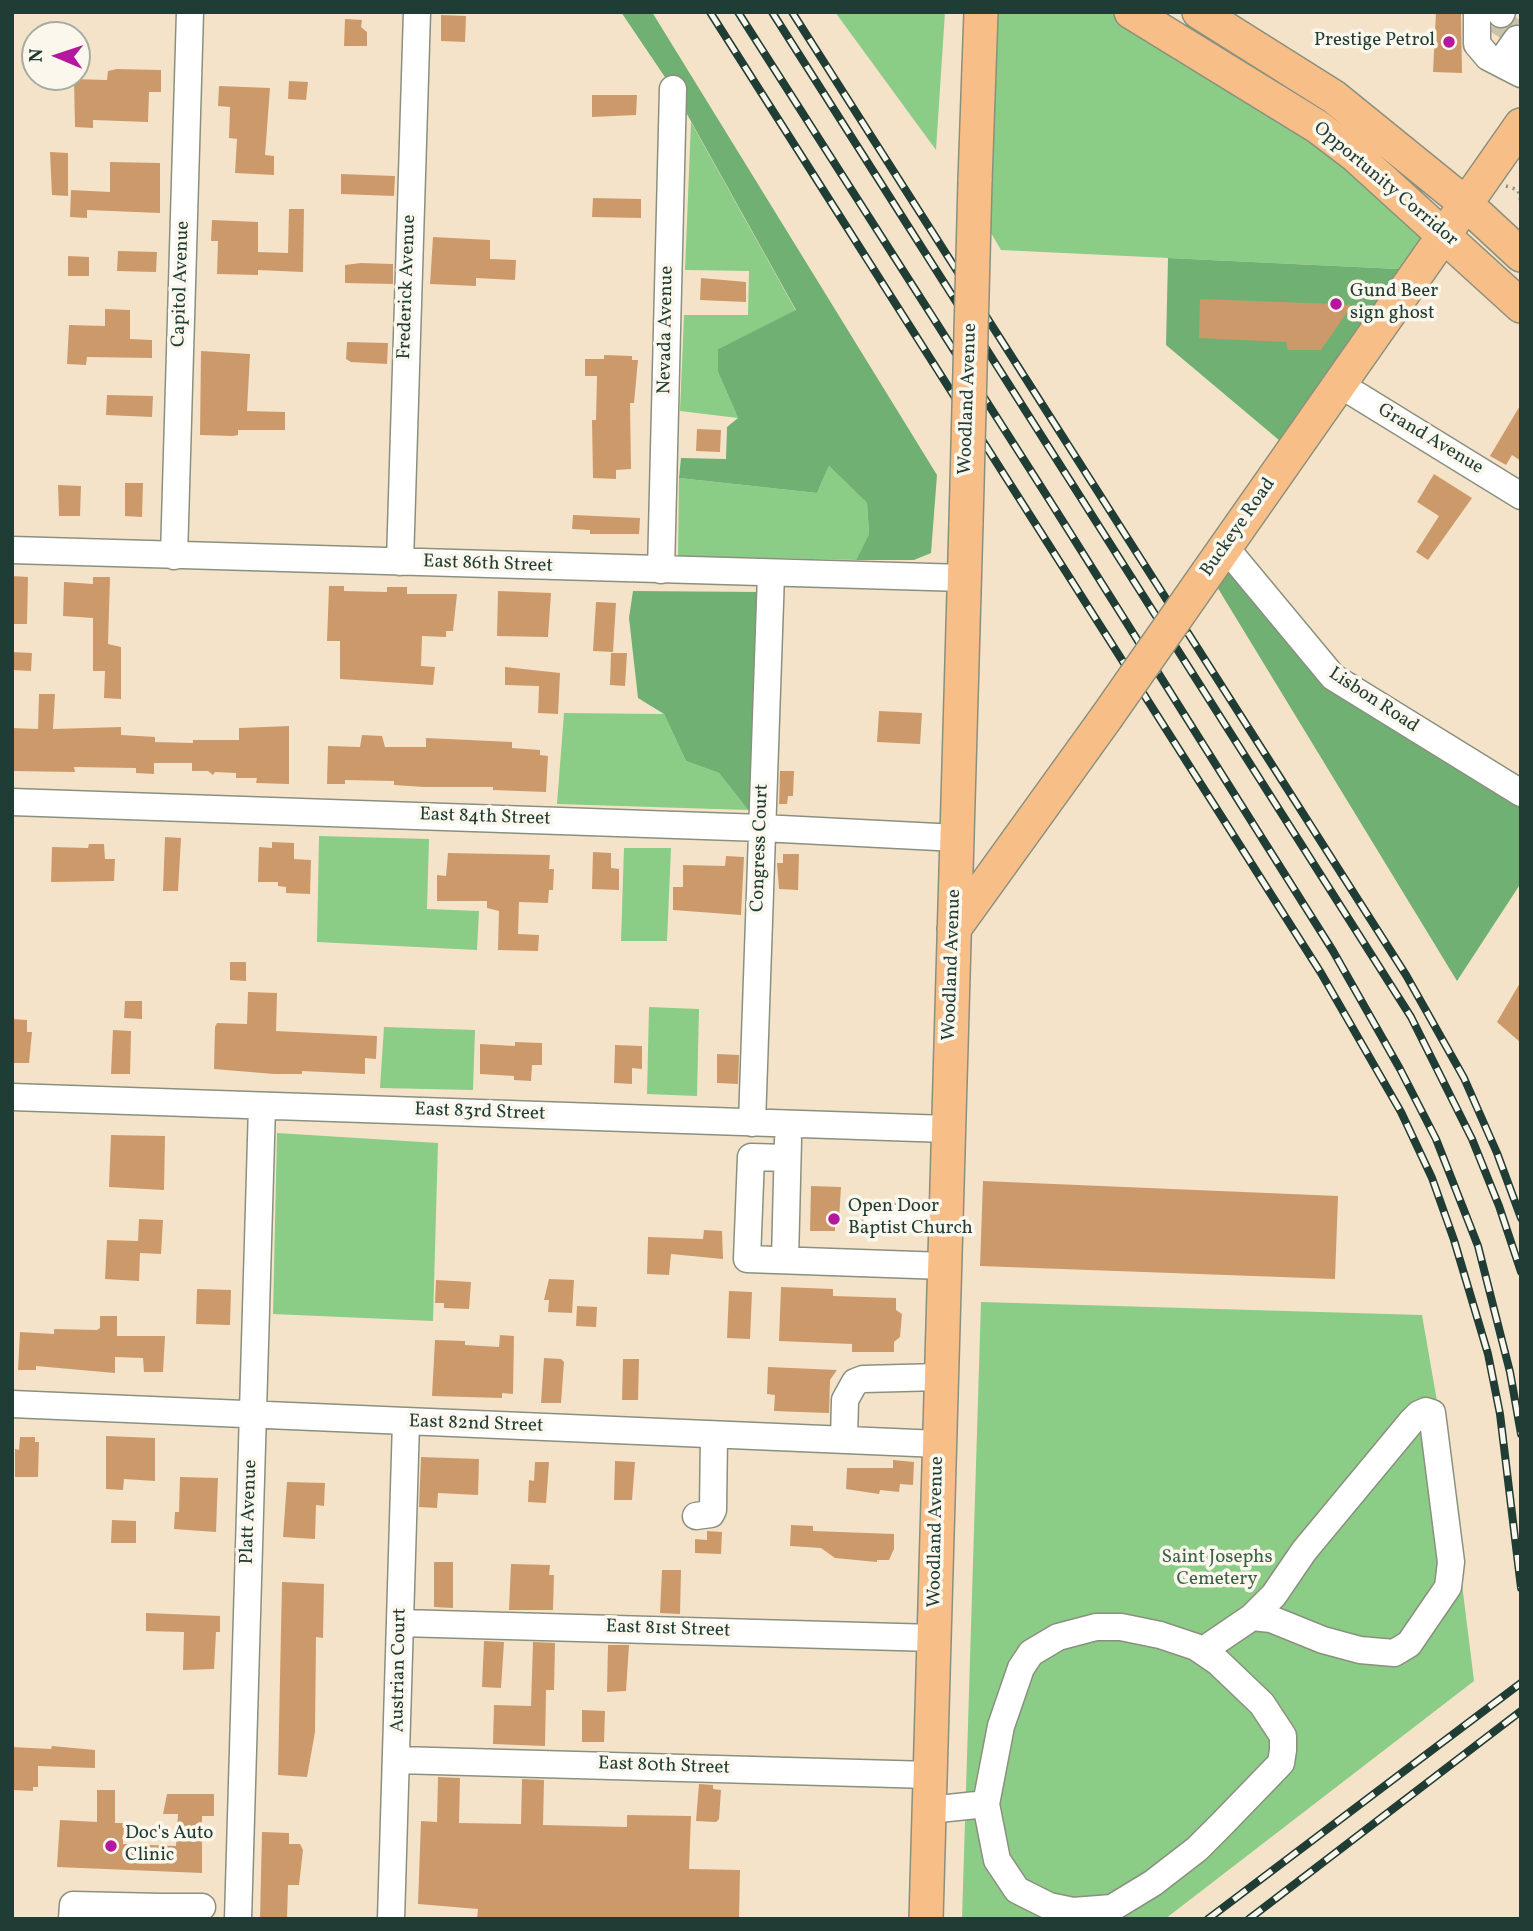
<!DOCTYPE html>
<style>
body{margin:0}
#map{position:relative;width:1533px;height:1931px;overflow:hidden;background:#f5e3c9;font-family:Vollkorn,serif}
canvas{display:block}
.frame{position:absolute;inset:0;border:14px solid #1f3d34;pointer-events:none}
.north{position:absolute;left:21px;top:21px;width:70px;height:70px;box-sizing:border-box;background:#fbf7ec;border:2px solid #a3ada2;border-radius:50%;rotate:272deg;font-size:19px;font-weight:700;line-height:28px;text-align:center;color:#1f3d34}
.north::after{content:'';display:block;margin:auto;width:24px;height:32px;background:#b5179e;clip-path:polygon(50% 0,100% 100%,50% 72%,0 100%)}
</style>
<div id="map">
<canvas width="1533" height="1931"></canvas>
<div class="frame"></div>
<div class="north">N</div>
</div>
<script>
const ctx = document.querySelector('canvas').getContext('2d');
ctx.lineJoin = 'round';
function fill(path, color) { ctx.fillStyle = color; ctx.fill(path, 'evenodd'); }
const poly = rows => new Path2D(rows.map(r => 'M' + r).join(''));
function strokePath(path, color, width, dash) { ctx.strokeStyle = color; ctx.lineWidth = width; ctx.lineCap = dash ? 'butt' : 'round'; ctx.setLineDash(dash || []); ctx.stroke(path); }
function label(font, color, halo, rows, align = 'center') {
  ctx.font = font + ' Vollkorn,serif'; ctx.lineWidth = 7; ctx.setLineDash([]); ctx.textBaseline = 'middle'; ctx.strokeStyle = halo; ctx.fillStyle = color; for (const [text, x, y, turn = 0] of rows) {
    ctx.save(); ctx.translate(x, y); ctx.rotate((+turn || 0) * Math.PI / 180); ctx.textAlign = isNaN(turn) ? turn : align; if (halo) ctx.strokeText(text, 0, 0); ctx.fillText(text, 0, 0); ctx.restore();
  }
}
fill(poly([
 [835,12,945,12,936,150],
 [981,12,1131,12,1444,234,1419,270,1001,250,975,206],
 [691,122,796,311,718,349,718,372,738,418,680,411,684,315,748,315,749,271,685,270],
 [829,466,867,503,869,534,856,560,678,556,679,478,817,493],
 [564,713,664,714,686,761,719,773,748,810,557,804],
 [319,836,429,839,427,909,479,911,477,950,317,942],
 [624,848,671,848,667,941,621,941],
 [649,1007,699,1009,697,1096,647,1094],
 [384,1027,475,1030,473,1090,380,1088],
 [277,1133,438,1143,433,1321,273,1314],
 [981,1302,1422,1315,1445,1447,1474,1681,1165,1919,962,1919]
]), '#8bcd86');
fill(poly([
 [621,12,652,12,937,475,931,553,914,560,856,560,869,534,867,503,829,466,817,493,679,478,681,458,726,459,727,427,738,418,718,372,718,349,796,310,673,89],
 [1168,258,1419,270,1292,451,1166,345],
 [1225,547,1323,668,1521,793,1521,883,1457,981,1208,572],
 [633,591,761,592,756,809,748,810,719,773,686,761,664,714,638,698,629,618]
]), '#70b073');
fill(poly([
 [1436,12,1461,12,1462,73,1433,72],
 [441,15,466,16,465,42,441,41],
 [345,19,362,20,361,27,367,32,367,46,344,46],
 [117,69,161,70,161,92,149,92,148,122,93,120,93,128,75,127,74,79,107,80,108,71],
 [289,81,308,82,306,100,288,99],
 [219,86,270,88,265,155,274,156,274,175,235,173,237,139,229,138,230,107,218,106],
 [592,95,637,95,636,115,592,117],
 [50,152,68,153,68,196,52,195],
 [110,162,160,163,160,213,87,210,87,218,70,217,71,190,110,192],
 [341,174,395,176,394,196,341,194],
 [593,198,641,199,641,218,592,217],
 [289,209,304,209,303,272,258,270,258,275,217,274,218,241,211,241,212,220,258,222,258,252,288,253],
 [433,237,490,240,490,259,516,260,515,280,476,278,476,286,430,284],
 [118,251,157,252,156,272,117,271],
 [68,256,89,257,89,276,68,276],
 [361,263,393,264,393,284,345,283,345,265],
 [701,278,746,282,746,302,700,300],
 [1200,299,1336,304,1352,305,1321,350,1288,350,1286,342,1199,338],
 [105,309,130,310,130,339,152,340,152,358,87,357,86,365,67,364,69,325,105,326],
 [347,342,388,343,387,364,351,362,346,359],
 [201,351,250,354,247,411,285,412,285,430,238,430,238,435,233,436,200,435],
 [604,355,632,356,632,360,638,360,634,403,630,403,631,469,616,470,616,479,593,478,592,420,596,420,597,376,585,376,585,359,604,359],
 [107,395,153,396,152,417,106,415],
 [1521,404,1521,461,1512,455,1506,465,1490,456],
 [697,429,721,430,720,452,696,451],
 [1434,474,1472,498,1428,560,1416,552,1439,516,1417,502],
 [125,483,143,483,142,517,125,516],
 [58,485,81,486,80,516,59,516],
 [573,515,640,518,639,534,590,534,590,530,572,529],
 [12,576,28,577,27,624,12,624],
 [93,577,110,577,108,644,121,647,121,699,104,698,105,671,93,671,93,618,63,616,64,582,93,584],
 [329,586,344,586,344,591,387,592,387,587,407,587,407,594,457,594,453,631,446,631,446,637,422,636,421,666,435,667,433,685,340,679,340,641,327,641],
 [498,591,551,593,548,637,497,636],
 [596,602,616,603,613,652,593,651],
 [12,652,32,653,31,671,12,670],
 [611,653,627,653,625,686,610,685],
 [505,667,560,673,558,714,538,713,539,686,505,685],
 [39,694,55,694,53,729,121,727,121,735,155,737,155,742,193,743,193,740,239,740,239,728,289,726,289,784,256,783,257,778,236,778,236,773,215,772,213,775,208,771,192,771,192,763,154,763,154,774,136,773,136,768,74,767,75,772,12,771,12,728,38,729],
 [879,711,922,713,920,744,877,742],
 [362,735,382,736,385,747,426,747,426,738,512,742,512,748,540,750,540,755,548,756,546,792,493,790,493,787,424,787,394,785,394,781,345,780,345,784,327,784,328,746,360,747],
 [780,771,794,771,793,796,788,796,787,804,779,804],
 [165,837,181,838,178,891,163,891],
 [272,842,294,843,294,859,311,860,310,894,286,893,286,887,278,886,278,882,258,882,259,847,272,848],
 [89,844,104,844,105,859,115,859,114,881,51,882,52,847,88,848],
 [593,852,611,853,611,868,619,869,619,890,592,889],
 [448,853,550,855,549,869,554,869,553,890,549,890,548,903,519,902,518,934,539,935,538,951,498,950,499,911,487,908,487,901,437,901,437,875,446,876],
 [783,854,799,854,798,890,779,889,777,863,783,863],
 [726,856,744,857,741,915,673,910,673,887,683,887,683,865,725,866],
 [230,962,246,962,246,981,230,980],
 [1521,981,1521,1043,1497,1022],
 [248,992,277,993,276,1031,377,1036,376,1059,365,1058,365,1074,302,1071,302,1074,274,1074,214,1069,215,1027,217,1023,247,1024],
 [125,1001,142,1001,142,1019,124,1018],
 [12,1019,27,1020,27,1032,32,1032,29,1063,12,1063],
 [113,1030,131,1031,130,1074,111,1074],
 [515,1042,542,1043,542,1065,532,1065,531,1081,514,1080,514,1076,480,1074,480,1044,515,1046],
 [615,1045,642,1046,642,1069,632,1068,632,1084,614,1083],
 [717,1054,739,1055,738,1084,717,1083],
 [111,1135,165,1136,164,1190,109,1187],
 [983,1181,1338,1196,1335,1279,980,1266],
 [811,1186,841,1187,839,1219,835,1219,835,1231,810,1231],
 [139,1219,163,1220,161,1254,140,1253,139,1281,105,1279,107,1240,138,1241],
 [704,1230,722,1231,723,1259,671,1254,669,1275,647,1274,648,1237,703,1239],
 [549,1279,574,1280,572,1313,548,1312,549,1300,544,1300],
 [436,1280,471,1282,469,1309,444,1308,444,1303,435,1303],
 [781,1287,833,1289,833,1296,896,1298,896,1310,902,1314,900,1337,894,1342,894,1352,852,1352,852,1344,779,1341],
 [197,1289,231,1290,230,1325,196,1324],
 [729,1291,752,1292,750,1339,727,1338],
 [577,1306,597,1307,596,1327,576,1326],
 [100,1316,117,1316,117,1336,165,1336,163,1372,144,1372,143,1358,115,1357,115,1373,36,1366,36,1370,18,1370,20,1332,54,1334,54,1329,97,1330,100,1328],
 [500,1335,514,1336,513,1394,502,1393,502,1398,432,1396,435,1340,465,1341,465,1345,499,1347],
 [544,1358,561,1359,564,1362,561,1403,541,1403],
 [623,1359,639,1359,638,1400,622,1400],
 [768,1367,837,1370,830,1380,829,1413,774,1411,775,1395,767,1394],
 [106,1436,155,1438,155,1481,124,1479,123,1490,106,1489],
 [20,1437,35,1437,35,1442,39,1442,38,1477,15,1477,15,1449,19,1450],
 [421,1457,479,1459,478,1495,438,1493,437,1508,419,1507],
 [893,1460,914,1462,913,1485,900,1484,899,1492,880,1490,879,1494,846,1489,847,1468,893,1468],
 [615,1461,635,1462,632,1500,614,1500],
 [535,1462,549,1462,546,1503,528,1502,529,1480,534,1481],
 [180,1477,218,1478,216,1532,174,1529,175,1512,179,1512],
 [287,1482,325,1483,324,1506,316,1505,315,1539,283,1537],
 [112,1520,136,1521,136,1543,111,1543],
 [791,1525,813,1526,813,1531,894,1534,894,1549,889,1560,877,1560,877,1562,835,1558,821,1548,790,1546],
 [707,1531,722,1532,721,1554,695,1553,695,1539,707,1540],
 [434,1562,453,1562,453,1608,434,1607],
 [511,1564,550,1565,549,1575,554,1575,553,1610,509,1610],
 [662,1570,681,1570,680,1614,660,1613],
 [282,1582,324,1584,323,1638,316,1637,315,1732,307,1777,278,1775],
 [146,1613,220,1616,220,1632,216,1632,214,1669,183,1670,184,1632,146,1631],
 [484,1641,504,1642,501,1688,482,1687],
 [533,1642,555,1643,554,1690,546,1690,545,1746,493,1744,494,1705,531,1706],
 [608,1645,629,1645,626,1691,607,1692],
 [582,1710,605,1711,604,1742,582,1742],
 [52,1746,95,1750,95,1768,38,1766,38,1787,33,1787,33,1791,12,1790,12,1747,51,1749],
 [438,1777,460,1778,459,1823,521,1824,522,1779,544,1780,543,1825,627,1827,627,1815,691,1816,689,1869,740,1870,739,1919,477,1919,478,1909,418,1904,421,1821,437,1822],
 [699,1784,713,1785,713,1789,721,1790,719,1819,716,1822,696,1821],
 [97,1790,115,1790,115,1823,124,1823,123,1844,176,1846,178,1814,163,1814,167,1794,214,1794,214,1816,202,1816,202,1873,57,1867,60,1820,97,1822],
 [262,1832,289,1833,289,1844,300,1844,303,1850,299,1885,288,1885,287,1919,260,1919]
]), '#cc9a6a');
strokePath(poly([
 [1500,38,1517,13]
]), '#cac2ab', 26, [26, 13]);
const minor = poly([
 [1477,12,1477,44,1488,57,1521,74],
 [1501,14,1502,12],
 [1500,63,1517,39],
 [1339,384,1521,496],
 [1225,547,1333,677,1521,793],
 [12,550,964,578],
 [174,556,190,12],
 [400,562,417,12],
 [661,570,673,89],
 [12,802,762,828,957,838],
 [12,1097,947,1129],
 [752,1123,771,574],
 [787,1158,751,1157,747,1259,944,1266],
 [876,1217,945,1220],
 [785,1260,788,1140],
 [12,1404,939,1444],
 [844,1440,845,1400,855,1382,863,1379,941,1377],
 [696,1516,711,1514,713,1510,714,1435],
 [401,1623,934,1638],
 [1096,1627,1121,1627,1160,1635,1196,1647,1218,1662,1262,1704,1283,1736,1283,1750,1281,1763,1222,1824,1197,1849,1153,1883,1112,1908,1073,1911,1049,1906,1017,1890,997,1860,986,1804,1001,1726,1021,1668,1031,1653,1058,1637,1096,1627],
 [1202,1651,1252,1617,1271,1619,1323,1640,1360,1650,1394,1653,1409,1644,1448,1587,1451,1562,1432,1413,1426,1411,1419,1414,1411,1422,1304,1551,1274,1595,1252,1617],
 [398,1760,930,1775],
 [929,1810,986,1804],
 [162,1907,202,1907],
 [72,1919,73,1905,162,1907,161,1919],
 [238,1919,262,1106],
 [391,1919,406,1422]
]);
const major = poly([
 [1131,12,1318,127,1356,156,1521,306],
 [1199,12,1334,97,1466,204,1521,255],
 [975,181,981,12],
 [1208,572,1521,125],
 [954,929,1106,718],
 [926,1919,966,522]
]);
strokePath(minor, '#8a907e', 29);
strokePath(major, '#8a907e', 36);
strokePath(poly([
 [1506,186,1518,190,1521,202]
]), '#8a907e', 3.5, [2, 5]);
strokePath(minor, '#fff', 26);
strokePath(major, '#f7be88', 33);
const rail = poly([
 [710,12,1321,973,1401,1112,1432,1178,1454,1240,1488,1354,1500,1414,1521,1588],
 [738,12,1045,493,1333,951,1400,1069,1436,1139,1478,1246,1510,1372,1521,1434],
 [772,12,1411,1017,1472,1139,1499,1206,1521,1272],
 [792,12,1406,975,1464,1078,1497,1153,1521,1218],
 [1208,1919,1521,1683],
 [1249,1919,1521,1711]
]);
strokePath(rail, '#1f3d34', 8);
strokePath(rail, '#fbf7ec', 5, [16]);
const majorBridge = poly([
 [966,522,975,181],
 [1106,718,1208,572]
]);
strokePath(majorBridge, '#8a907e', 36, []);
strokePath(majorBridge, '#f7be88', 33);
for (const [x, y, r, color] of [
 [1449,42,7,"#b5179e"],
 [1336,304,7,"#b5179e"],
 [834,1219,7,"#b5179e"],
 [111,1846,7,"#b5179e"]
]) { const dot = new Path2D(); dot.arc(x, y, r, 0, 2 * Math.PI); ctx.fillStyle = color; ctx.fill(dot); strokePath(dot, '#fbf7ec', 2.5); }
label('19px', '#1f3d34', '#fbf7ec', [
 ["Prestige Petrol",1435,42,"right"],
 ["Gund Beer",1350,293],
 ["sign ghost",1350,315],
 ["Open Door",848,1208],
 ["Baptist Church",848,1230],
 ["Doc's Auto",125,1835],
 ["Clinic",125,1857]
], 'left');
label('19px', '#1f3d34', '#fbf7ec', [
 ["Opportunity Corridor",1385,185,40],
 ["Capitol Avenue",182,284,-88],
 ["Frederick Avenue",408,287,-88],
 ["Nevada Avenue",667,330,-89],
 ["Woodland Avenue",969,399,-88],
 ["Grand Avenue",1430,440,31],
 ["Buckeye Road",1239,528,-55],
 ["East 86th Street",488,565,2],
 ["Lisbon Road",1373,701,33],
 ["East 84th Street",485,818,2],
 ["Congress Court",761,848,-88],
 ["Woodland Avenue",953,965,-88],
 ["East 83rd Street",480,1113,2],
 ["East 82nd Street",476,1425,2],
 ["Platt Avenue",250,1512,-88],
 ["Woodland Avenue",937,1532,-89],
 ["East 81st Street",668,1630,2],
 ["Austrian Court",400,1670,-89],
 ["East 80th Street",664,1767,2]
]);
label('19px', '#3a6148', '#fbf7ec', [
 ["Saint Josephs",1217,1559],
 ["Cemetery",1217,1581]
]);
</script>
